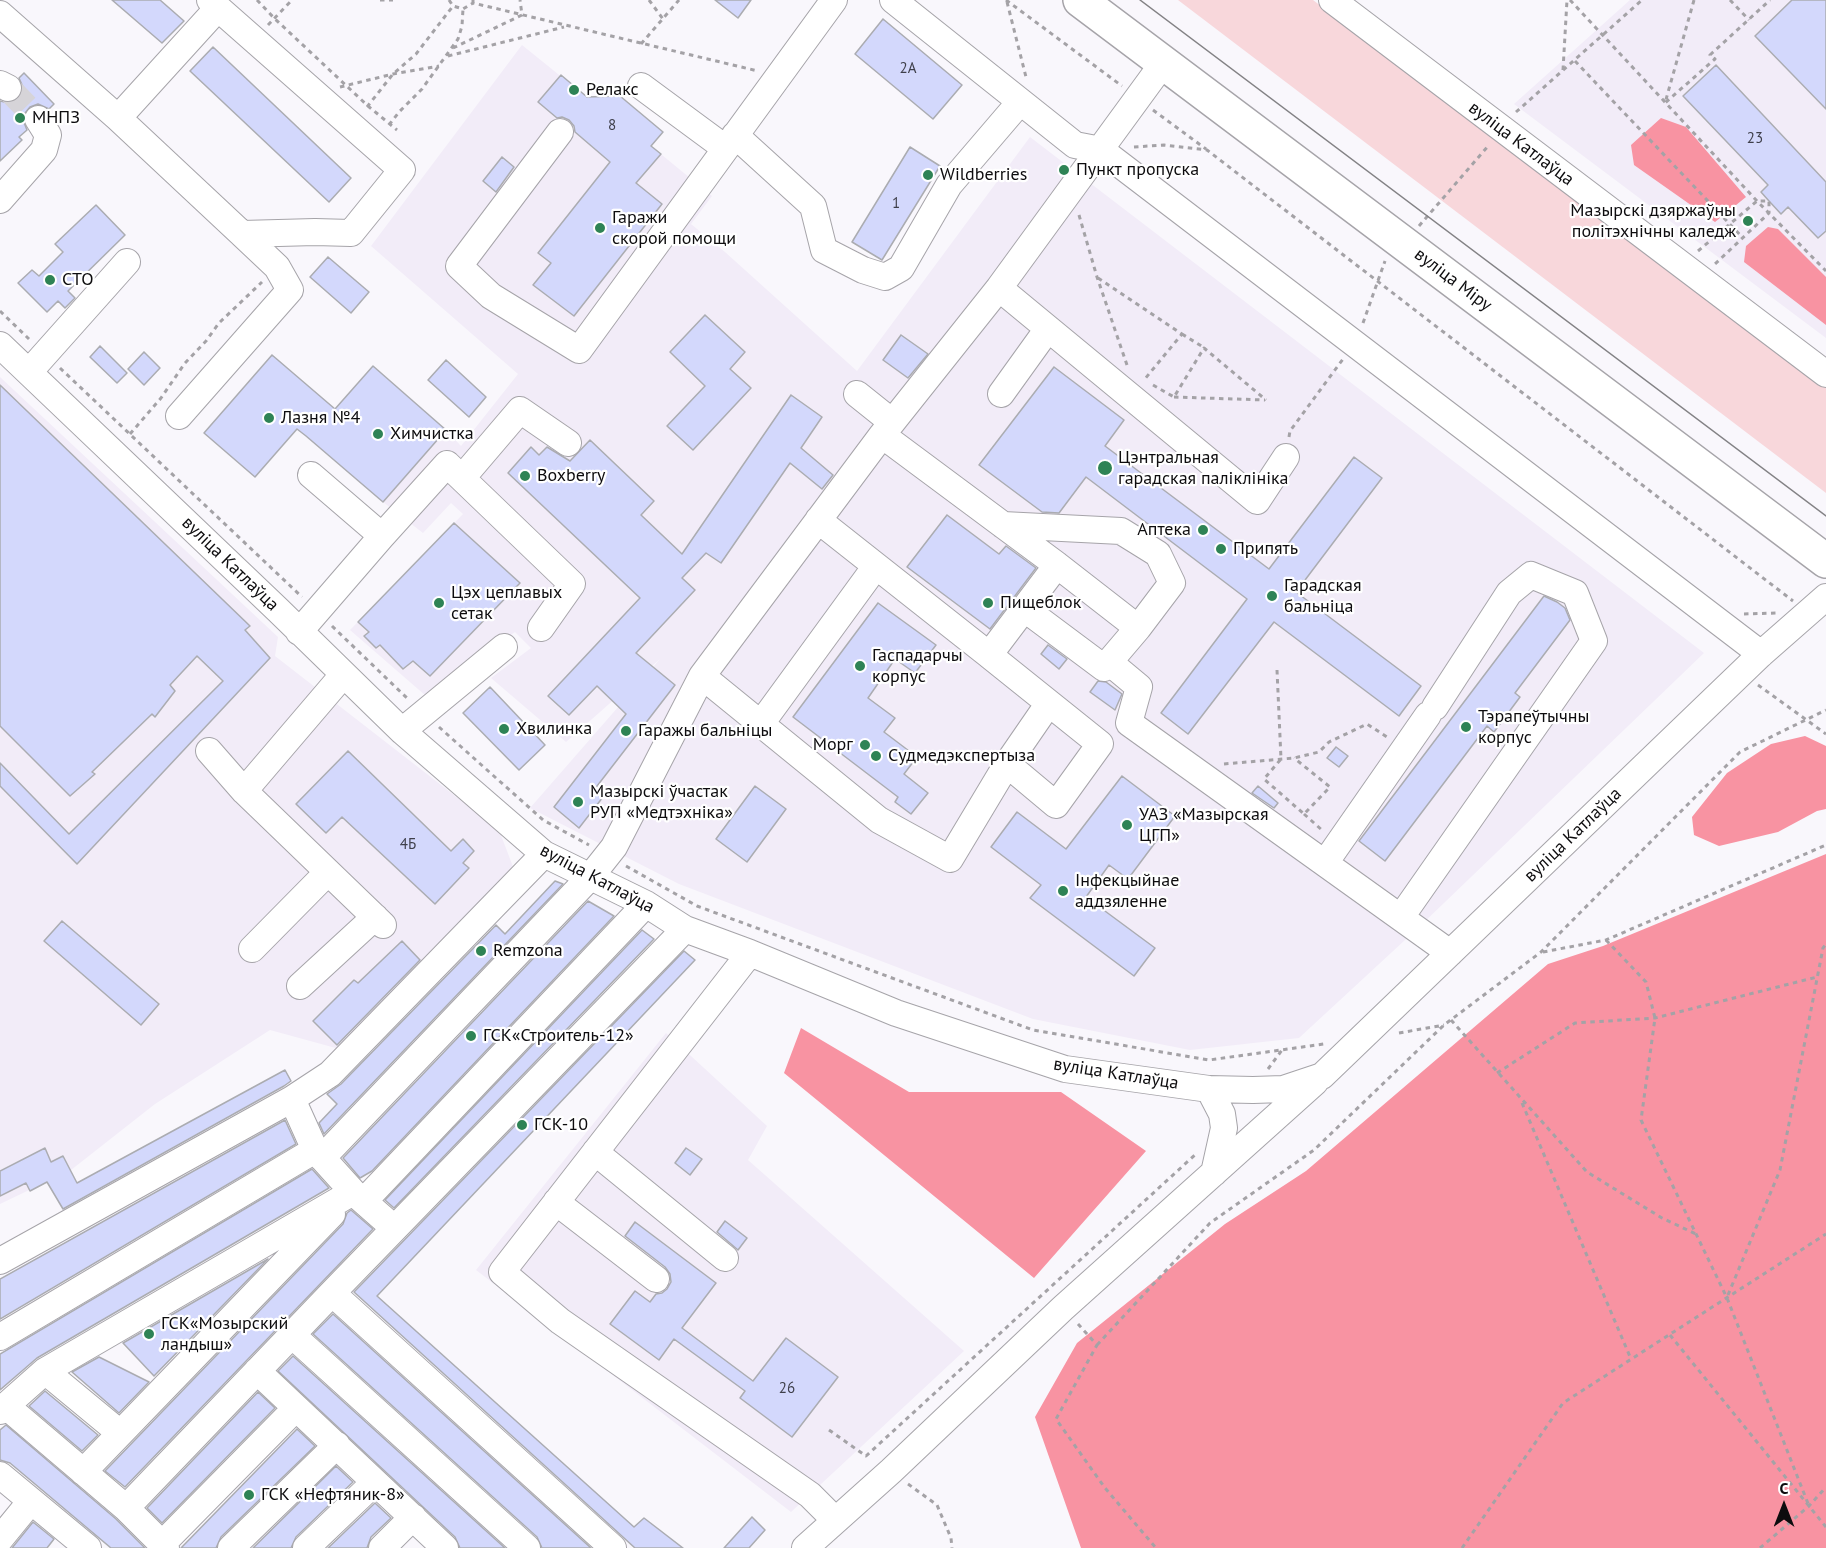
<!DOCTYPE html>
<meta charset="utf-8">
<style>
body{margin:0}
#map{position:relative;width:1826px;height:1548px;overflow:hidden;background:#f9f7fc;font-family:"PT Sans",sans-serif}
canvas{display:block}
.north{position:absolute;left:1754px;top:1476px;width:60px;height:60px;-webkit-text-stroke:4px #fff;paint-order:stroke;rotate:0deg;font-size:16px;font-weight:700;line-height:24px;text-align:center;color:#0d0c0e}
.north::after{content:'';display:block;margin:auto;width:21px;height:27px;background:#0d0c0e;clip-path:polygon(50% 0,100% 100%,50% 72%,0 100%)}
</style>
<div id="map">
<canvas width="1826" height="1548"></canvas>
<div class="north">С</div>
</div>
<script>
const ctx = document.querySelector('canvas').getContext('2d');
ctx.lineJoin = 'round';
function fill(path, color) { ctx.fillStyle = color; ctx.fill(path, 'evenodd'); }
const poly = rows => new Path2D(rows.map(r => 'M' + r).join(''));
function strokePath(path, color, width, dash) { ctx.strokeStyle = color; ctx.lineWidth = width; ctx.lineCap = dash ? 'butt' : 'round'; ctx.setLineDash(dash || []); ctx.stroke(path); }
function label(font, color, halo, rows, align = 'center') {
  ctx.font = font + ' "PT Sans",sans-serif'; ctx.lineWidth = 4.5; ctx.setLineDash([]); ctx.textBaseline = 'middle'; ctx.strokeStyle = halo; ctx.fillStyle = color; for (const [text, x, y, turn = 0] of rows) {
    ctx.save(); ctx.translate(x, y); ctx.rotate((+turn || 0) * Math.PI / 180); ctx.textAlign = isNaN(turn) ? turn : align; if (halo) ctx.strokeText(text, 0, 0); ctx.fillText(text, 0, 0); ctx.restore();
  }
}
fill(poly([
 [1630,0,1826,0,1826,338,1514,104],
 [522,45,615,120,629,103,663,132,651,146,712,196,691,224,725,252,857,371,1030,137,1704,653,1418,928,1299,1038,1190,1050,1033,1019,679,884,530,808,660,659,566,742,491,678,531,648,515,632,426,696,350,630,463,514,451,503,423,533,383,502,446,430,461,446,518,374,371,246],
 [0,377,278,637,275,656,499,830,515,872,343,1050,270,1030,155,1104,71,1170,0,1204],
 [666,1033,767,1126,748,1160,964,1351,791,1512,476,1270]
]), '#f2ecf8');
fill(poly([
 [1178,0,1313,0,1826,388,1826,493]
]), '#f8d7db');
fill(poly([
 [1661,118,1686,127,1746,197,1715,222,1634,165,1631,145],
 [1768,227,1778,229,1826,277,1826,325,1744,262,1746,246],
 [1805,736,1826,746,1826,809,1817,811,1778,832,1719,846,1694,835,1692,817,1727,773,1771,744],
 [1826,854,1826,1548,1081,1548,1035,1417,1077,1343,1225,1224,1306,1171,1548,964,1603,946],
 [801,1028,909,1092,1061,1092,1146,1151,1034,1278,784,1073]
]), '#f893a2');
const building = poly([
 [112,0,160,0,184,21,162,43,112,0],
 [715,0,751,0,738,18,715,0],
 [1792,0,1826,0,1826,109,1755,36,1792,0],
 [883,19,962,85,933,119,855,54,883,19],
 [213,47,351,178,329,202,190,71,213,47],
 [1716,65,1826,182,1826,231,1818,238,1788,207,1781,214,1769,201,1761,192,1768,185,1683,96,1716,65],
 [24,73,54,104,49,109,38,104,30,107,25,113,23,120,27,130,19,137,22,140,0,161,0,101,9,103,17,100,21,95,23,87,19,78,24,73],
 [561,75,587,97,620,96,663,132,651,146,661,154,636,183,662,204,574,316,533,285,551,263,538,253,610,162,575,132,574,126,569,120,562,117,557,118,538,102,561,75],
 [910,147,940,166,882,260,852,242,910,147],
 [502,157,514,167,496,192,483,181,502,157],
 [96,205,125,235,68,291,75,298,65,308,58,301,47,312,18,283,32,270,39,276,63,252,55,244,96,205],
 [328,257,369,292,351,313,310,277,328,257],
 [705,315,745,352,730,369,751,388,693,450,667,426,705,386,670,352,705,315],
 [901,335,928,354,908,378,883,360,901,335],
 [100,346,127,373,117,383,90,357,100,346],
 [144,352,160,368,144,385,128,369,144,352],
 [272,355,335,409,373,366,446,430,383,502,306,436,297,429,255,477,204,433,272,355],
 [446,360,486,397,469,417,428,380,446,360],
 [1054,367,1124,420,1105,446,1269,569,1354,457,1382,478,1296,592,1421,686,1399,716,1274,622,1188,734,1161,713,1247,599,1086,477,1059,513,1042,512,979,465,1054,367],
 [0,385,250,626,245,630,270,658,77,864,0,786,0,763,69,834,223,681,197,656,170,685,175,691,155,717,152,714,92,772,95,774,70,796,0,726,0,385],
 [791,395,822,417,801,448,833,475,822,489,790,463,721,563,706,553,682,578,695,590,636,653,675,685,594,790,603,797,579,828,554,807,626,714,597,686,569,715,548,696,640,598,508,473,531,447,539,455,547,447,570,461,590,440,654,501,641,515,682,554,791,395],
 [947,515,999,554,1006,546,1036,568,990,629,907,567,947,515],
 [454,523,520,583,430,676,413,661,403,669,380,645,376,648,364,636,369,632,358,622,454,523],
 [1544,596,1557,602,1565,608,1570,620,1515,693,1520,697,1494,732,1487,726,1385,861,1359,841,1544,596],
 [878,603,936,645,915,673,895,659,868,698,895,718,884,732,917,757,904,774,928,793,911,814,895,802,898,797,793,717,878,603],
 [1048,645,1067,659,1059,669,1041,654,1048,645],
 [1098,681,1106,682,1122,694,1115,710,1090,692,1098,681],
 [490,687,545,745,519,770,463,713,490,687],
 [1336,747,1348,756,1339,767,1327,758,1336,747],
 [348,751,451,851,463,839,474,851,463,863,469,868,435,904,342,817,326,833,296,804,348,751],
 [1122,776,1175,816,1128,879,1109,865,1086,897,1155,948,1134,976,1030,898,1041,885,991,847,1017,812,1066,849,1122,776],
 [755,786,786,809,747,862,716,839,755,786],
 [1258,786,1278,803,1274,808,1252,793,1258,786],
 [555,881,563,884,324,1134,319,1123,337,1104,327,1094,341,1084,496,925,505,934,555,881],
 [588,901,614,916,372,1171,360,1178,343,1158,588,901],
 [62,921,159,1004,141,1025,44,941,62,921],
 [642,930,654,939,394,1208,385,1200,642,930],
 [402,941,420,960,337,1045,313,1021,354,980,358,983,402,941],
 [684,951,695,960,377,1296,634,1527,644,1518,683,1548,635,1548,354,1292,684,951],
 [285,1070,291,1081,284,1086,63,1209,47,1182,30,1191,26,1183,0,1196,0,1171,45,1148,51,1162,63,1156,77,1183,285,1070],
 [285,1120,296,1144,0,1319,0,1279,285,1120],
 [686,1148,702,1159,690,1175,675,1163,686,1148],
 [312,1169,329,1188,37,1358,0,1390,0,1354,312,1169],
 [351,1210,373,1229,125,1487,105,1471,343,1224,347,1213,351,1210],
 [725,1221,747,1238,738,1250,717,1232,725,1221],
 [635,1222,716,1283,682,1328,753,1381,786,1338,838,1377,792,1437,740,1398,745,1391,674,1339,659,1360,610,1324,635,1291,650,1302,656,1294,662,1293,667,1289,671,1282,670,1274,665,1267,625,1236,635,1222],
 [268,1259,154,1376,123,1343,268,1259],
 [333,1314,591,1548,542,1548,537,1537,313,1334,333,1314],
 [293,1356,505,1548,460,1548,455,1537,278,1371,293,1356],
 [99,1357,149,1382,119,1413,72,1372,99,1357],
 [45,1391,98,1435,82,1451,29,1406,45,1391],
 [258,1392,275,1408,162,1523,147,1508,258,1392],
 [6,1425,116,1519,145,1548,111,1548,10,1463,0,1460,0,1430,6,1425],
 [297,1429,315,1446,221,1537,216,1548,181,1548,297,1429],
 [336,1466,353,1482,296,1537,291,1548,253,1548,336,1466],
 [375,1503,391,1518,371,1537,367,1548,328,1548,375,1503],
 [752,1517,765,1530,749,1548,724,1548,752,1517],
 [33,1522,54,1539,47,1548,12,1548,33,1522]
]);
fill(building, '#d3d8fc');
strokePath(building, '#abacb1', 1.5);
strokePath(poly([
 [8,88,38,119]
]), '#d6d4d8', 26, [26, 13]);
const minor = poly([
 [893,0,1075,145,1101,150,1761,654],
 [1332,0,1826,374],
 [0,14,118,118,218,8,210,0],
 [0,84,8,88],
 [641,86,725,148],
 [118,118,242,234,315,232,351,233,402,170,218,8],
 [560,132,459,266,491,296,579,350,834,0],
 [735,135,813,206,824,250,863,270,885,277,901,268,949,185,1020,102],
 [0,200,44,150,48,135,38,119],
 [999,288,1257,501,1286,457],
 [0,345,278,610,402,731,544,854,646,904,685,929,750,953,896,1013,1065,1069,1209,1089,1253,1090,1283,1089,1322,1076,1761,654,1826,597],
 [29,372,127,262],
 [857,394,892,422],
 [1001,394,1047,330],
 [179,416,290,290,277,267,242,234],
 [882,435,1003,525,1057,565,1138,628,1172,583,1158,554,1121,531,1003,525],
 [462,478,520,410,568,443],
 [818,520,989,655,1057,565],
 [382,536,447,464,572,584,541,628],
 [1025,609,1104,668,1138,628],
 [299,632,382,536,311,475],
 [989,655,1100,744,1056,805,1007,764],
 [1109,662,1139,687,1129,723,1450,953],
 [702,676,879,820,950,859,1007,764,1049,703],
 [760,725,876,566],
 [402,731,504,647],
 [209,751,244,791,383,925],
 [244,791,343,675],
 [1325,863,1428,715],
 [1401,917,1594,641,1575,593,1531,575,1509,593,1435,707],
 [252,949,328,872],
 [750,953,502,1272,560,1321,810,1495,835,1520],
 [300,986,375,917],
 [1209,1089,1222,1114,1224,1128,1214,1173],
 [292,1099,315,1150,353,1192,394,1228],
 [595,1152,725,1258],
 [322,1158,591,876,614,847,702,676,882,435,999,288,1164,62],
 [364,1201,646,904],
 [556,1202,656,1279],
 [0,1261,292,1099,330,1074,544,854],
 [332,1293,613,1548],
 [292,1335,527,1548],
 [0,1337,315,1150],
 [45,1371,120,1433],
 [257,1371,445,1548],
 [6,1406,126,1508,166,1548],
 [0,1411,45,1371,353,1192],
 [83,1472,332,1214],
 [0,1475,88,1548],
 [126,1508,332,1293,685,929],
 [0,1539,31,1501],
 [162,1544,296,1408],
 [231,1548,337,1445],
 [306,1548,375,1482],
 [382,1548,413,1517],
 [805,1548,891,1471,1063,1308,1315,1082]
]);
const major = poly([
 [1080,0,1826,561]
]);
strokePath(minor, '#a6a4a9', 28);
strokePath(major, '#a6a4a9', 36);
strokePath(poly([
 [257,0,274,18,368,106,397,130],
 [380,0,393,0],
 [449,0,453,6,463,9,473,3],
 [473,0,473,3,758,71],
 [649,0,663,19],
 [1006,0,1122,86],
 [1570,0,1757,201,1826,271],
 [1694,0,1665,103,1715,59,1710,55,1770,0],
 [1730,0,1749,20],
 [1007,2,1026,77],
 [268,25,292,0],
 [641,44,679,0],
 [453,48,522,15,520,0],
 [448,56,564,27],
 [1575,61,1743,238],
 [1563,70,1567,0],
 [340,87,393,74,439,66],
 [367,107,393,74,416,54,453,6],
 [1153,110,1206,149],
 [1516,112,1642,0],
 [389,125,399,112,422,89,458,39,462,26,463,9],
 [1134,147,1164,145,1207,150,1793,601],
 [1079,215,1097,277,1127,365],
 [1419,226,1489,145],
 [1698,251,1757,201,1769,201,1769,213,1715,264],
 [1098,278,1182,334,1144,380],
 [0,311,29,339],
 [1363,323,1385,261],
 [1182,334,1203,347],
 [60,368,302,597],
 [1153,385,1174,397,1204,348,1266,400],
 [1174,397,1265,400],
 [130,434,161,398,185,363,206,341,219,323,262,282],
 [1289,437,1290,431,1343,359],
 [1744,614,1776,613],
 [332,626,408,699],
 [1277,670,1281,759,1264,779,1304,814,1330,787,1294,758],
 [1758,685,1826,734],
 [439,727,543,820,589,845],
 [1224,764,1294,758,1319,752,1329,742,1367,724,1387,737],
 [1304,814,1323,831],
 [626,866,697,906,1033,1030,1209,1060,1324,1044],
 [1606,940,1646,982,1655,1018,1641,1120,1727,1298,1809,1506],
 [1543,952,1606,940,1826,845],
 [1451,1020,1587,1172,1662,1218,1696,1234],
 [1399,1033,1444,1025],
 [1268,1069,1282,1050],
 [1497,1073,1575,1023,1655,1018,1817,977],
 [1522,1103,1631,1359],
 [1728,1295,1780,1170,1823,948,1826,944],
 [1078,1324,1097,1345,1056,1419,1105,1488,1156,1548],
 [1670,1335,1826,1527],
 [1097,1345,1210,1223,1314,1150,1444,1025,1541,952,1740,752,1826,710],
 [829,1430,866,1456,1197,1153],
 [908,1484,937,1505,951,1538,952,1548],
 [1462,1548,1563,1403,1826,1234],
 [1760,1548,1809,1506,1826,1487]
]), '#a4a2a6', 3, [4.5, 4.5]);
strokePath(minor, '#fff', 26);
strokePath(major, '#fff', 33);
strokePath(poly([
 [1140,0,1826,516]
]), '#838285', 1.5);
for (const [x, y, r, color] of [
 [574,90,6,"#2e8355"],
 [20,118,6,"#2e8355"],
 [1064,170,6,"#2e8355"],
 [928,175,6,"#2e8355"],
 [1748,221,6,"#2e8355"],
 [600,228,6,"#2e8355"],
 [50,280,6,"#2e8355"],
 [269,418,6,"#2e8355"],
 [378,434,6,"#2e8355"],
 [1105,468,8,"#2e8355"],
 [525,476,6,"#2e8355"],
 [1203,530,6,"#2e8355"],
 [1221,549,6,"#2e8355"],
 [1272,596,6,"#2e8355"],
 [439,603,6,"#2e8355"],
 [988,603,6,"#2e8355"],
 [860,666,6,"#2e8355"],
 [1466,727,6,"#2e8355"],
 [504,729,6,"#2e8355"],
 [626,731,6,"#2e8355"],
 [865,745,6,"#2e8355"],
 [876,756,6,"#2e8355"],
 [578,802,6,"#2e8355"],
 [1127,825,6,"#2e8355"],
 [1063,891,6,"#2e8355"],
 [481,951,6,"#2e8355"],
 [471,1036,6,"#2e8355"],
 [522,1125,6,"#2e8355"],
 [149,1334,6,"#2e8355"],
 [249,1495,6,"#2e8355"]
]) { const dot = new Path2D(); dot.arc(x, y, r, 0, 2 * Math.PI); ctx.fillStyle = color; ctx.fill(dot); strokePath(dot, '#fff', 2); }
label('15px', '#3e3f4a', null, [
 ["2А",908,69],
 ["8",612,126],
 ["23",1755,139],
 ["1",896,204],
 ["4Б",408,845],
 ["26",787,1389]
]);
label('18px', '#0d0c0e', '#fff', [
 ["Релакс",586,90],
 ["МНПЗ",32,118],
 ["Пункт пропуска",1076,170],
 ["Wildberries",940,175],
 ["Мазырскі дзяржаўны",1736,211,"right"],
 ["політэхнічны каледж",1736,232,"right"],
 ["Гаражи",612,218],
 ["скорой помощи",612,239],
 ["СТО",62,280],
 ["Лазня №4",281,418],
 ["Химчистка",390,434],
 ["Цэнтральная",1118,458],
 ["гарадская паліклініка",1118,479],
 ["Boxberry",537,476],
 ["Аптека",1191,530,"right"],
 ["Припять",1233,549],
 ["Гарадская",1284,586],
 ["бальніца",1284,607],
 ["Цэх цеплавых",451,593],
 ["сетак",451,614],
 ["Пищеблок",1000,603],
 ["Гаспадарчы",872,656],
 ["корпус",872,677],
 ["Тэрапеўтычны",1478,717],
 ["корпус",1478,738],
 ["Хвилинка",516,729],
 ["Гаражы бальніцы",638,731],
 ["Морг",853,745,"right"],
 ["Судмедэкспертыза",888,756],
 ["Мазырскі ўчастак",590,792],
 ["РУП «Медтэхніка»",590,813],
 ["УАЗ «Мазырская",1139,815],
 ["ЦГП»",1139,836],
 ["Інфекцыйнае",1075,881],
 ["аддзяленне",1075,902],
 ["Remzona",493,951],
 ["ГСК«Строитель-12»",483,1036],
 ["ГСК-10",534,1125],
 ["ГСК«Мозырский",161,1324],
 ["ландыш»",161,1345],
 ["ГСК «Нефтяник-8»",261,1495]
], 'left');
label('18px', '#0d0c0e', '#fff', [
 ["вуліца Катлаўца",1521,144,37],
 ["вуліца Міру",1453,280,37],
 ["вуліца Катлаўца",230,564,44],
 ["вуліца Катлаўца",1573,835,-44],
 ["вуліца Катлаўца",597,879,28],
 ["вуліца Катлаўца",1116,1074,9]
]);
</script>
